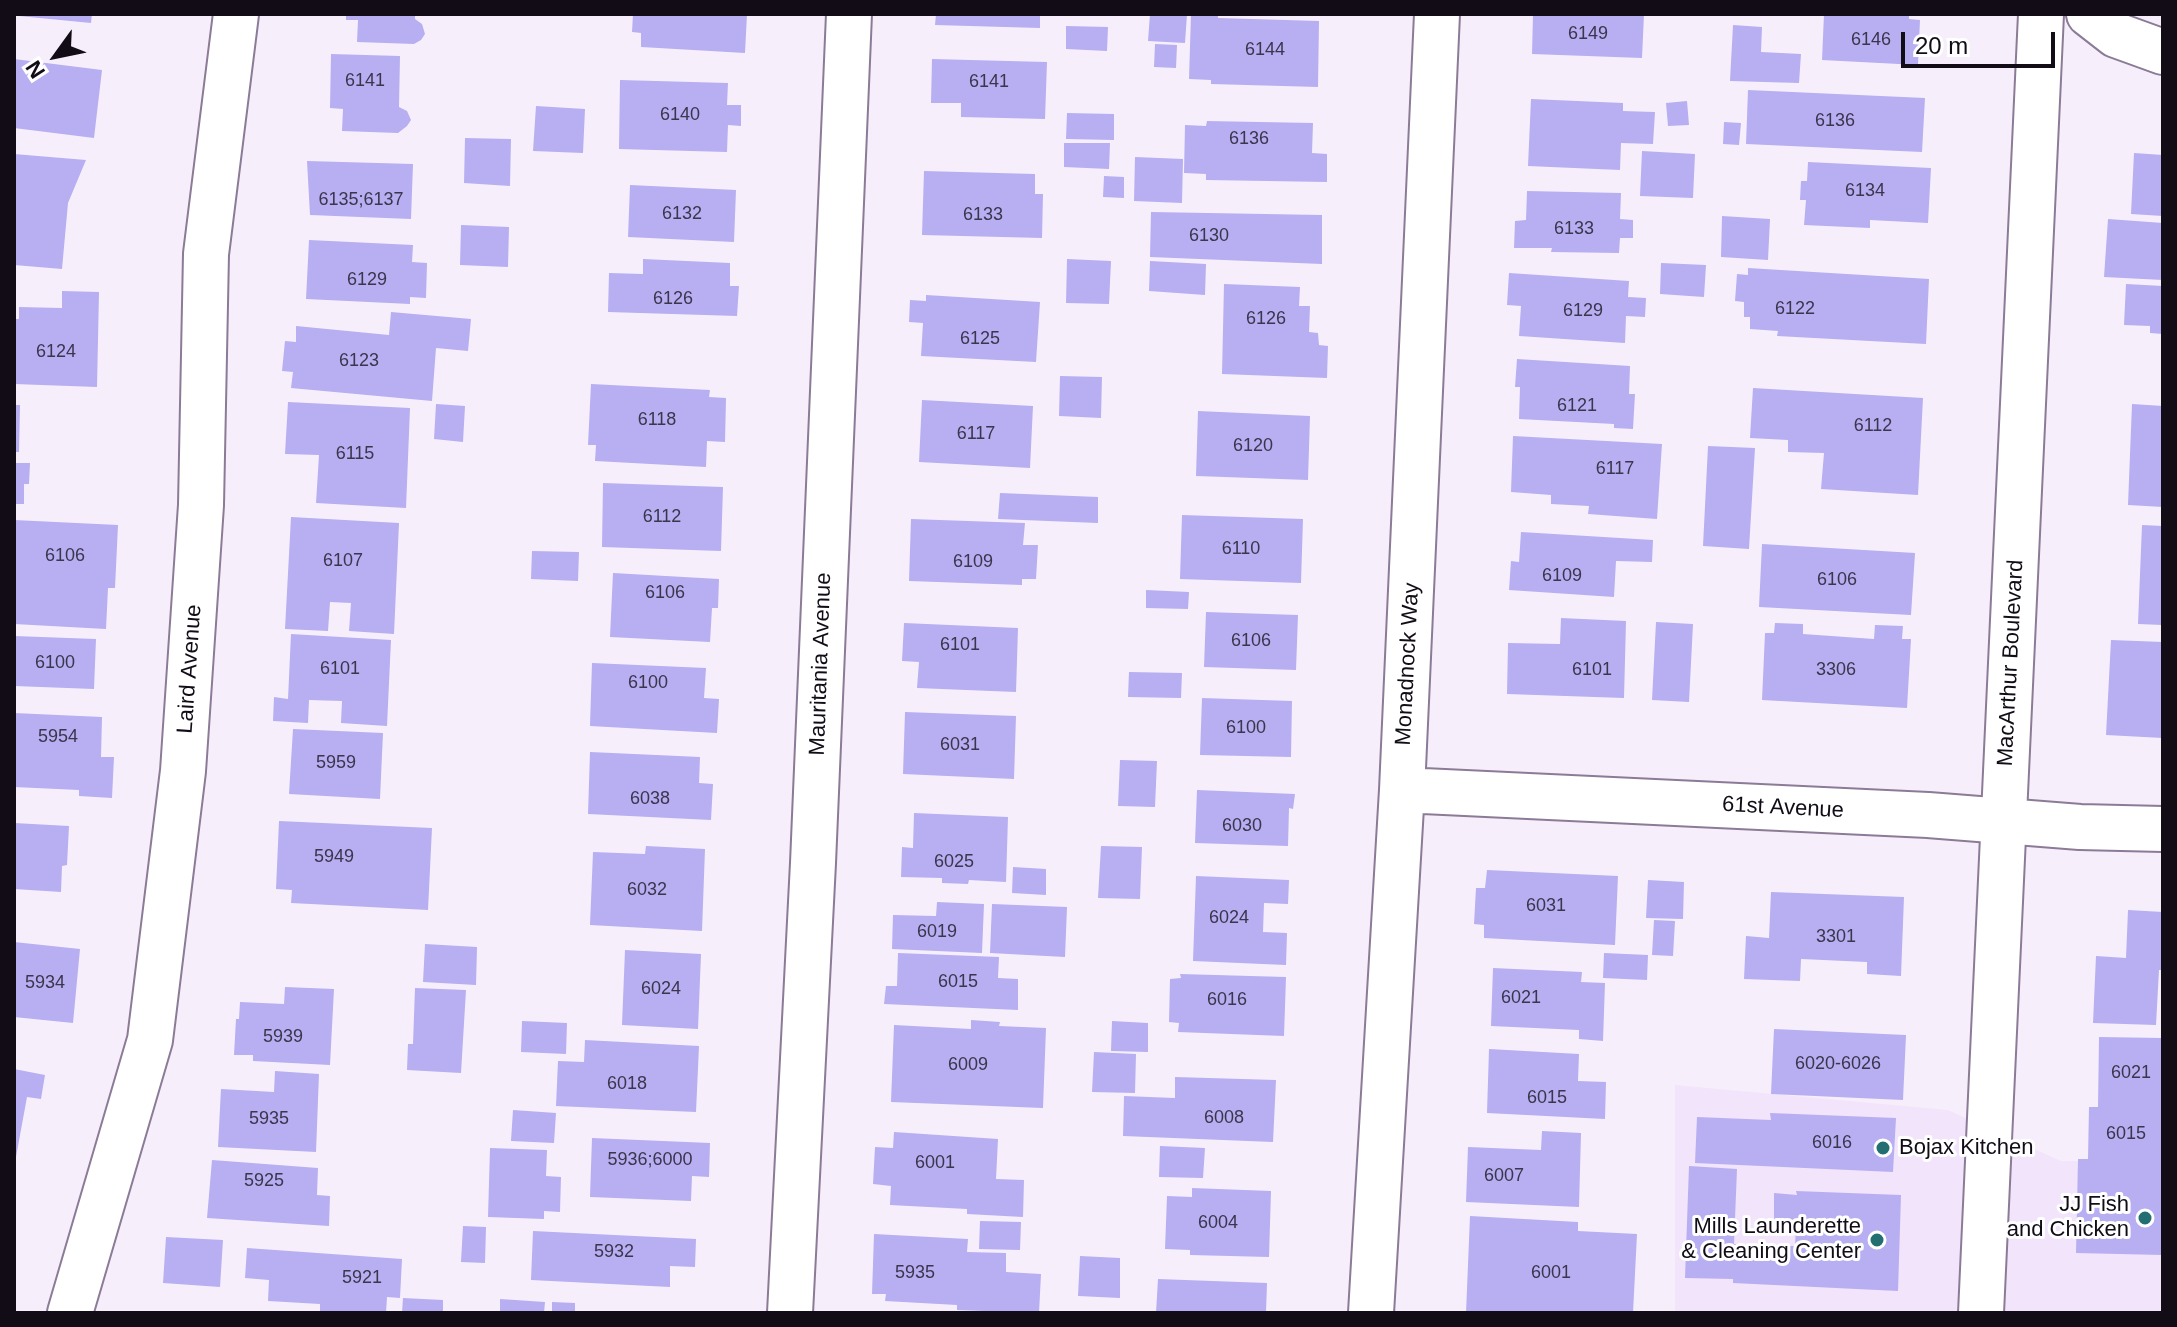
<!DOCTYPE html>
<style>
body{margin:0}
#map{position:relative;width:2177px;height:1327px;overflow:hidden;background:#f6effb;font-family:Arial,sans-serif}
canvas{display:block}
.frame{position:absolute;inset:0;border:16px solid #120c16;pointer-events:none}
.north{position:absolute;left:16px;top:16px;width:80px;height:80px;-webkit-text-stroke:6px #fff;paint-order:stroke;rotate:237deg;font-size:22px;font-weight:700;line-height:32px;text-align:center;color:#120c16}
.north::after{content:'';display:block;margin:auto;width:28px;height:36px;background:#120c16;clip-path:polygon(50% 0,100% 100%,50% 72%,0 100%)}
.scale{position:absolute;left:1901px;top:32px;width:154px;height:36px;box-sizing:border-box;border:4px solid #120c16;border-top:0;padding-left:10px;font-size:24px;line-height:28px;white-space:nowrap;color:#120c16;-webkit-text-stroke:6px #fff;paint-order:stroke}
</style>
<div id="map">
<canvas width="2177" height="1327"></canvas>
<div class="frame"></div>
<div class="north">N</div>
<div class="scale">20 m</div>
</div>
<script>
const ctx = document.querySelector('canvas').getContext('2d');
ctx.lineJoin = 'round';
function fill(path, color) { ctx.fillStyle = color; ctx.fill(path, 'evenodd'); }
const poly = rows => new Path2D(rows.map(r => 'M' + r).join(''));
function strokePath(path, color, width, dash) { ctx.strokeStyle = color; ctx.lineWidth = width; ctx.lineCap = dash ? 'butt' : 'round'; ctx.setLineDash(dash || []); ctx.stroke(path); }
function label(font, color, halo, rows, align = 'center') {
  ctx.font = font + ' Arial,sans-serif'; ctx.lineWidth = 6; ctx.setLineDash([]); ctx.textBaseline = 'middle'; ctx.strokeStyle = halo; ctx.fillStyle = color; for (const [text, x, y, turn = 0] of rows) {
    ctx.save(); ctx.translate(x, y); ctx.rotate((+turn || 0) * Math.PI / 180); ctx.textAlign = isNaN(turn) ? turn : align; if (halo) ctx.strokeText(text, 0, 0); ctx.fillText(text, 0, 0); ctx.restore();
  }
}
fill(poly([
 [1675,1085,1948,1110,2061,1161,2163,1161,2163,1313,1675,1313]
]), '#f2e4fa');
fill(poly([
 [19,14,92,14,91,23,19,16],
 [346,14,415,14,415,19,422,24,425,34,421,40,414,44,357,42,358,20,346,20],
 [633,14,747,14,745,53,641,47,641,33,632,32],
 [936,14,1040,14,1040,28,935,25],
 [1150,14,1187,14,1185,43,1148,41],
 [1191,14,1218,14,1218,18,1319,21,1318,87,1211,84,1211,80,1189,79],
 [1533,14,1644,14,1642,58,1532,54],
 [1824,14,1909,14,1909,19,1920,20,1918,65,1822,60],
 [1733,25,1762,27,1761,52,1801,54,1799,83,1730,81],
 [1066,26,1108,27,1107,51,1066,49],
 [1155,44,1177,45,1176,68,1154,67],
 [331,54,400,56,399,107,407,111,411,120,407,126,398,133,342,131,343,109,330,108],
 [14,59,102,70,94,138,14,128],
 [932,59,1047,62,1045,119,961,117,961,103,931,103],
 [620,80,728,83,727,105,741,105,741,126,728,125,727,152,619,149],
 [1748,90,1925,98,1922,152,1746,144],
 [1531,99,1623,103,1623,111,1655,112,1653,144,1621,143,1620,170,1528,166],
 [1687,101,1689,125,1668,126,1666,103],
 [536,106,585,109,583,153,533,151],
 [1067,113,1114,114,1114,140,1066,139],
 [1207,121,1313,123,1312,153,1327,154,1327,182,1206,180,1206,174,1184,173,1185,125,1206,126],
 [1724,122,1741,123,1739,145,1723,144],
 [465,138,511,139,510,186,464,183],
 [1064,143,1110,143,1109,169,1064,167],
 [1642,151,1695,154,1693,198,1640,196],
 [2134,153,2163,155,2163,216,2131,214],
 [14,154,86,160,68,203,62,269,14,265],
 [1135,157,1183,159,1182,203,1134,201],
 [307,161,413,164,411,219,310,215],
 [1808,162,1931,168,1928,223,1870,220,1870,228,1804,225,1806,200,1800,200,1801,181,1807,181],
 [924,171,1035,174,1035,194,1043,194,1042,238,922,235],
 [1104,176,1124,177,1124,198,1103,197],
 [630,185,736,190,734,242,628,237],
 [1527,191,1621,193,1620,219,1633,220,1633,238,1620,238,1619,253,1551,252,1552,248,1514,248,1515,221,1526,220],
 [1151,212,1322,215,1322,264,1150,257],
 [1722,216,1770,219,1768,260,1721,257],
 [2108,219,2163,223,2163,280,2104,277],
 [461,225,509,227,508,267,460,265],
 [309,240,413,245,412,262,427,263,426,298,410,297,410,304,306,299],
 [643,259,730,263,730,286,739,286,737,316,608,312,609,273,643,274],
 [1067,259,1111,261,1109,304,1066,303],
 [1150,261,1206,264,1205,295,1149,291],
 [1661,263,1706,265,1704,297,1660,294],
 [1748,268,1929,279,1926,344,1777,336,1778,331,1750,329,1750,317,1744,317,1744,302,1735,301,1737,274,1748,275],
 [1509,273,1629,281,1628,297,1646,298,1645,317,1626,316,1625,343,1519,336,1521,306,1507,305],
 [1224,284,1300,287,1299,306,1310,306,1309,332,1318,333,1319,345,1328,346,1327,378,1222,374],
 [2126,284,2163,286,2163,334,2150,333,2150,326,2124,325],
 [62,291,99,292,97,387,14,384,14,319,19,319,19,307,62,308],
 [926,295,1040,302,1036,362,921,356,923,323,909,322,910,300,926,301],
 [391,312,471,319,468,351,436,348,432,401,291,388,293,372,282,371,285,341,296,342,296,326,389,335],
 [1517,359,1630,366,1629,394,1635,394,1633,429,1614,428,1614,424,1519,419,1520,387,1515,387],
 [1060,376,1102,377,1101,418,1059,416],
 [591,384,710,390,709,397,726,398,725,442,707,441,706,467,595,461,596,445,588,445],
 [1753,388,1923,398,1918,495,1821,489,1824,453,1788,452,1788,440,1750,438],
 [922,400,1033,406,1030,468,919,462],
 [288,402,410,408,406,508,316,503,319,455,285,454],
 [436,404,465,406,463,442,434,439],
 [2132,404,2163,406,2163,507,2128,505],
 [14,405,20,405,19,452,14,452],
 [1198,411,1310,416,1308,480,1196,476],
 [1513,436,1662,444,1657,519,1588,514,1589,506,1551,504,1551,495,1511,492],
 [1708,446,1755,448,1749,549,1703,546],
 [14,463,30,463,29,484,24,484,24,504,14,504],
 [603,483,723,487,721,551,602,547],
 [1000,493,1098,497,1098,523,998,519],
 [1182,515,1303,519,1301,583,1180,579],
 [291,517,399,523,394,634,349,631,351,603,330,602,328,631,285,629],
 [911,519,1025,523,1023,545,1038,545,1036,579,1022,579,1022,585,909,581],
 [14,520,118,525,115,588,108,588,106,629,14,624],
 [2142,525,2163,526,2163,625,2138,624],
 [1521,532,1653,540,1652,562,1616,561,1614,597,1509,590,1511,561,1519,562],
 [1762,544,1915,553,1911,615,1759,607],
 [532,551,579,552,578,581,531,579],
 [613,573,719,579,718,608,712,608,710,642,610,637],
 [1146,590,1189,592,1188,609,1146,608],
 [1206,612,1298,615,1296,670,1204,667],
 [1561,618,1626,621,1624,698,1507,694,1508,643,1560,644],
 [1656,622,1693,624,1689,702,1652,700],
 [904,623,1018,628,1016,692,917,688,919,662,902,661],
 [1775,623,1803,624,1803,634,1874,639,1875,625,1903,626,1902,639,1911,639,1907,708,1762,700,1765,633,1774,633],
 [291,634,391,640,387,726,341,723,342,701,309,700,308,723,273,721,274,697,288,699],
 [14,636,96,639,94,689,14,686],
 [2111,640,2163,642,2163,738,2106,735],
 [592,663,706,668,704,698,719,699,717,733,590,726],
 [1129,672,1182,673,1181,698,1128,697],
 [1202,698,1292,701,1291,757,1200,755],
 [905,712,1016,716,1014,779,903,774],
 [14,713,102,717,101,757,114,757,112,798,79,796,79,790,14,787],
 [293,729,383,733,380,799,289,794],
 [590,752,700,757,699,783,713,784,711,820,588,814],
 [1120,760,1157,761,1155,807,1118,806],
 [1197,790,1295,794,1293,809,1289,808,1288,846,1195,843],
 [914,813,1008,817,1006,882,969,880,968,884,942,883,942,878,901,877,902,847,913,848],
 [279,821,432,828,428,910,291,903,292,890,276,889],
 [14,823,69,826,67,865,62,866,61,892,14,889],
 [646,846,705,849,702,931,590,925,593,852,645,854],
 [1101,846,1142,847,1140,899,1098,898],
 [1013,867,1046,869,1046,895,1012,893],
 [1487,870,1618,876,1615,945,1484,938,1484,925,1474,924,1476,888,1485,888],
 [1196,876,1289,880,1288,904,1264,903,1263,932,1287,933,1286,965,1193,961],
 [1648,880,1684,882,1683,919,1646,918],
 [1771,892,1904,897,1901,976,1867,974,1867,962,1801,959,1800,981,1744,979,1746,936,1769,938],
 [937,902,984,904,982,953,892,949,893,915,936,916],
 [992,904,1067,907,1065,957,990,953],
 [2128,910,2163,912,2163,970,2159,970,2156,1025,2093,1023,2096,956,2126,958],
 [1654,920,1675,921,1673,956,1652,955],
 [14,942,80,949,73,1023,14,1017],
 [425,944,477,947,476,985,423,982],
 [625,950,701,954,698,1029,622,1025],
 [898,953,999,957,998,978,1018,979,1018,1010,884,1004,886,986,897,986],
 [1604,953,1648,955,1647,980,1603,978],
 [1493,968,1582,972,1581,982,1605,983,1603,1041,1579,1039,1579,1030,1491,1026],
 [1180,974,1286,977,1284,1036,1178,1032,1179,1023,1169,1022,1170,979,1181,978],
 [285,987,334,989,330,1065,253,1061,253,1055,234,1055,236,1019,239,1019,240,1002,284,1004],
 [415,988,466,990,461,1073,407,1070,408,1044,413,1044],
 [971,1020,1000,1022,999,1026,1046,1028,1043,1108,891,1102,894,1025,971,1029],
 [522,1021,567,1023,566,1054,521,1052],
 [1112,1021,1148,1023,1148,1052,1111,1051],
 [1774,1029,1906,1035,1903,1100,1771,1094],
 [2099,1037,2163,1038,2163,1255,2076,1253,2078,1159,2088,1159,2089,1107,2098,1107],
 [585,1040,699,1046,696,1112,556,1106,558,1061,584,1062],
 [1489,1049,1579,1054,1578,1081,1606,1082,1605,1119,1487,1113],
 [1094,1052,1136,1054,1135,1093,1092,1092],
 [14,1069,45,1075,41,1099,27,1097,16,1157],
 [275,1071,319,1074,316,1152,218,1147,221,1089,274,1092],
 [1175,1077,1276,1080,1273,1142,1123,1136,1124,1096,1175,1098],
 [513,1110,556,1113,554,1143,511,1141],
 [1770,1113,1896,1118,1893,1172,1695,1163,1697,1117,1771,1120],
 [1542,1131,1581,1133,1579,1207,1466,1202,1468,1147,1541,1150],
 [894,1132,998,1139,996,1179,1024,1180,1023,1217,967,1214,967,1209,890,1205,891,1186,873,1184,875,1147,893,1148],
 [592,1138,710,1143,709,1177,692,1176,691,1201,590,1197],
 [1160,1146,1205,1148,1203,1178,1159,1177],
 [490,1148,547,1150,546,1176,561,1177,560,1212,544,1211,544,1219,488,1217],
 [212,1160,318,1168,317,1195,330,1196,329,1226,207,1218],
 [1689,1166,1737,1169,1734,1244,1795,1246,1796,1226,1774,1225,1774,1193,1797,1195,1796,1191,1901,1195,1898,1291,1733,1283,1733,1279,1685,1278],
 [1192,1188,1271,1191,1269,1257,1190,1255,1190,1250,1165,1249,1167,1196,1192,1197],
 [1470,1216,1578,1222,1578,1231,1637,1234,1633,1313,1466,1313],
 [980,1221,1021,1222,1020,1250,979,1249],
 [463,1226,486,1227,485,1263,461,1262],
 [533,1231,696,1239,695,1267,670,1266,670,1287,531,1280],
 [874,1234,968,1239,967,1252,1006,1253,1006,1272,1041,1274,1039,1313,957,1310,957,1305,885,1301,886,1294,872,1294],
 [166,1237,223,1240,220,1287,163,1283],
 [247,1248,402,1259,400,1298,387,1297,386,1313,320,1313,320,1304,268,1301,269,1280,245,1278],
 [1080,1256,1120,1258,1120,1298,1078,1296],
 [1158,1279,1267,1283,1266,1313,1156,1313],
 [403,1298,443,1300,443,1313,402,1313],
 [500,1299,545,1302,544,1313,500,1313],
 [552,1302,575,1303,575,1313,552,1313]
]), '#b7aff1');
const street = poly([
 [2089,14,2116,35,2163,52],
 [1402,790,1928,815,2080,827,2163,829],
 [70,1313,150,1040,183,771,201,505,206,254,236,14],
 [790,1313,813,863,849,14],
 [1371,1313,1402,790,1437,14]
]);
const secondary = poly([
 [1981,1313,2041,14]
]);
strokePath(street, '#8b7b96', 48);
strokePath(secondary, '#8b7b96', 48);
strokePath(street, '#fff', 44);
strokePath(secondary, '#fff', 44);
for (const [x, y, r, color] of [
 [1883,1148,8,"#226e71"],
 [2145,1218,8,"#226e71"],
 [1877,1240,8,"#226e71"]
]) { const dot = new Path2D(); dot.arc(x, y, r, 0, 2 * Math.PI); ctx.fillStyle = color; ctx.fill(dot); strokePath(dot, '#fff', 3); }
label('18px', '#3b354d', null, [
 ["6149",1588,34],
 ["6146",1871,40],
 ["6144",1265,50],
 ["6141",365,81],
 ["6141",989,82],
 ["6140",680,115],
 ["6136",1835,121],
 ["6136",1249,139],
 ["6134",1865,191],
 ["6135;6137",361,200],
 ["6132",682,214],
 ["6133",983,215],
 ["6133",1574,229],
 ["6130",1209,236],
 ["6129",367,280],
 ["6126",673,299],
 ["6122",1795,309],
 ["6129",1583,311],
 ["6126",1266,319],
 ["6125",980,339],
 ["6124",56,352],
 ["6123",359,361],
 ["6121",1577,406],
 ["6118",657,420],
 ["6112",1873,426],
 ["6117",976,434],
 ["6120",1253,446],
 ["6115",355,454],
 ["6117",1615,469],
 ["6112",662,517],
 ["6110",1241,549],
 ["6106",65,556],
 ["6107",343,561],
 ["6109",973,562],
 ["6109",1562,576],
 ["6106",1837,580],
 ["6106",665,593],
 ["6106",1251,641],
 ["6101",960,645],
 ["6100",55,663],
 ["6101",340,669],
 ["6101",1592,670],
 ["3306",1836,670],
 ["6100",648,683],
 ["6100",1246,728],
 ["5954",58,737],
 ["6031",960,745],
 ["5959",336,763],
 ["6038",650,799],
 ["6030",1242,826],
 ["5949",334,857],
 ["6025",954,862],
 ["6032",647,890],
 ["6031",1546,906],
 ["6024",1229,918],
 ["6019",937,932],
 ["3301",1836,937],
 ["6015",958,982],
 ["5934",45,983],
 ["6024",661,989],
 ["6021",1521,998],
 ["6016",1227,1000],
 ["5939",283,1037],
 ["6020-6026",1838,1064],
 ["6009",968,1065],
 ["6021",2131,1073],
 ["6018",627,1084],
 ["6015",1547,1098],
 ["6008",1224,1118],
 ["5935",269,1119],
 ["6015",2126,1134],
 ["6016",1832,1143],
 ["5936;6000",650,1160],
 ["6001",935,1163],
 ["6007",1504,1176],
 ["5925",264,1181],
 ["6004",1218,1223],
 ["5932",614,1252],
 ["5935",915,1273],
 ["6001",1551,1273],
 ["5921",362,1278]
]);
label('22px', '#120c16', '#fff', [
 ["MacArthur Boulevard",2011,663,-87],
 ["Mauritania Avenue",821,664,-88],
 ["Monadnock Way",1408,664,-87],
 ["Laird Avenue",190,669,-86],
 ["61st Avenue",1783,808,3]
]);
label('22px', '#120c16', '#fff', [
 ["Bojax Kitchen",1899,1148,"left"],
 ["JJ Fish",2129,1205],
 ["and Chicken",2129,1230],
 ["Mills Launderette",1861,1227],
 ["& Cleaning Center",1861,1252]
], 'right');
</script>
